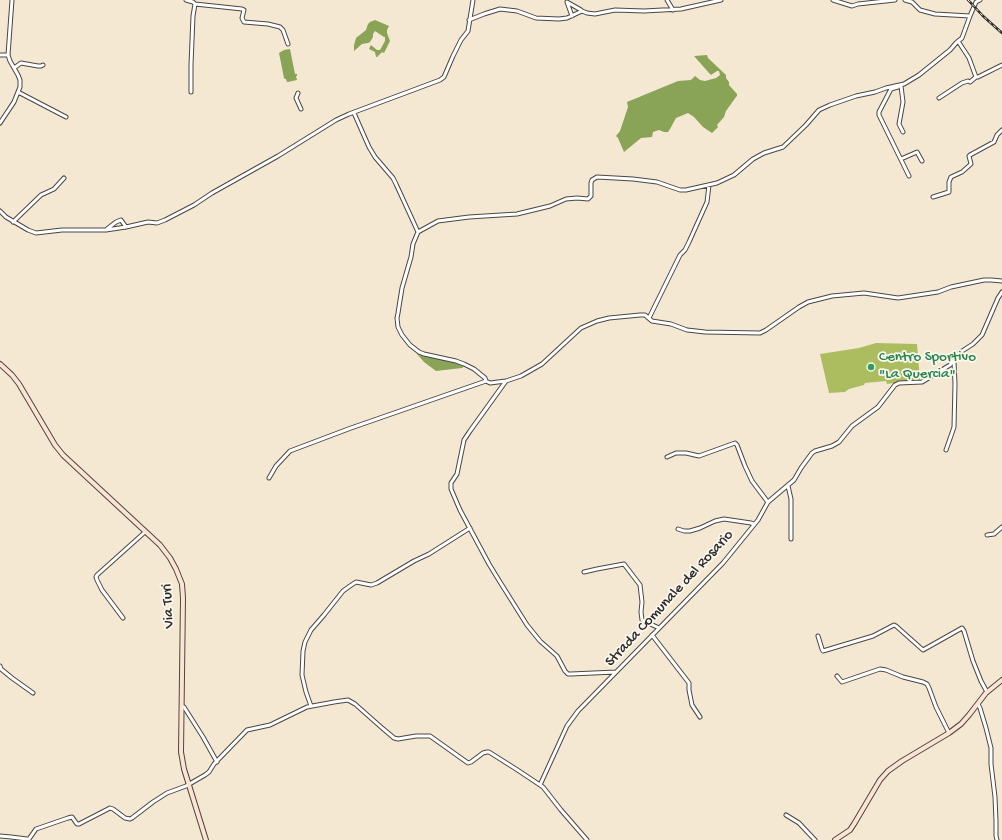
<!DOCTYPE html>
<style>
body{margin:0}
canvas{display:block;background:#f5e8d2}
</style>
<canvas width="1002" height="840"></canvas>
<script>
const ctx = document.querySelector('canvas').getContext('2d');
ctx.lineJoin = 'round';
function fill(path, color) { ctx.fillStyle = color; ctx.fill(path, 'evenodd'); }
const poly = rows => new Path2D(rows.map(r => 'M' + r).join(''));
function strokePath(path, color, width, dash) { ctx.strokeStyle = color; ctx.lineWidth = width; ctx.lineCap = dash ? 'butt' : 'round'; ctx.setLineDash(dash || []); ctx.stroke(path); }
function label(font, color, halo, rows, align = 'center') {
  ctx.font = font + ' "Gochi Hand",sans-serif'; ctx.lineWidth = 3.5; ctx.setLineDash([]); ctx.textBaseline = 'middle'; ctx.strokeStyle = halo; ctx.fillStyle = color; for (const [text, x, y, turn = 0] of rows) {
    ctx.save(); ctx.translate(x, y); ctx.rotate((+turn || 0) * Math.PI / 180); ctx.textAlign = isNaN(turn) ? turn : align; if (halo) ctx.strokeText(text, 0, 0); ctx.fillText(text, 0, 0); ctx.restore();
  }
}
fill(poly([
 [876,343,917,344,920,380,887,384,886,381,865,383,864,385,849,389,845,392,829,393,820,354,859,348]
]), '#acbd60');
fill(poly([
 [375,20,389,26,387,30,387,33,390,41,384,53,382,52,377,57,376,57,375,52,369,49,371,45,377,50,380,50,385,41,385,37,384,37,375,31,373,34,373,37,370,42,368,43,362,44,354,51,354,45,356,38,366,30,368,24,370,22],
 [290,49,295,74,297,74,297,76,296,76,297,80,288,82,287,82,286,79,285,79,284,78,279,53,284,50],
 [707,55,708,58,726,75,726,78,729,82,729,85,737,94,737,96,736,97,726,111,724,117,717,125,718,127,712,133,703,127,694,117,688,113,676,118,670,129,668,132,664,132,659,130,653,132,652,137,641,138,624,152,618,138,616,136,620,131,628,107,627,102,678,81,691,80,695,76,700,80,705,81,716,78,720,75,719,71,717,71,711,75,709,73,694,56],
 [419,352,459,362,466,365,462,368,436,371,424,362,417,354]
]), '#89a456');
const street = poly([
 [186,0,193,2,195,4,242,9,244,10,242,18,244,22,268,24,280,27,283,30,288,44],
 [667,0,673,10],
 [833,0,852,6,858,4,895,0],
 [905,0,912,2,920,10,935,14,970,16],
 [572,16,567,2,581,10,582,11,587,13,595,14,615,10,644,11,681,9,721,0],
 [469,20,484,14,500,9,517,11,536,18,559,19,567,18,582,11],
 [958,41,969,58,976,77,978,77,1002,65],
 [0,55,8,55],
 [14,68,21,63,38,66,41,66,43,65],
 [901,86,903,102,899,124,903,132],
 [898,87,891,89,879,112,879,115,909,176],
 [18,92,66,117],
 [191,92,191,65,193,16,195,4],
 [298,93,296,98,301,109],
 [939,98,962,83,968,81,970,82,976,77],
 [354,113,369,147,375,157,393,178,396,184,418,232,413,244,411,257,402,288,398,313,397,318,398,327,402,335,410,345,419,352,424,354,456,361,464,364,474,369,485,378,486,381,490,383,506,381],
 [0,123,14,102,20,87,20,80,18,75,10,61,8,55,12,0],
 [901,159,917,152,922,161],
 [933,197,949,192,949,182,951,177,962,172,971,164,969,156,970,155,994,142,997,135,1002,130],
 [0,211,6,217,28,230,36,233,62,230,106,230,126,227,148,222,157,223,165,220,194,205,212,193,278,156,336,120,349,114,440,80,444,77,453,56,461,40,468,31,473,0],
 [13,222,41,195,54,189,64,178],
 [107,229,116,222,121,220,126,227],
 [418,232,438,221,469,217,517,214,550,206,566,199,577,198,588,199,591,196,591,183,592,180,597,177,633,179,657,182,680,190,686,190,717,183,734,175,753,159,764,153,783,147,806,125,819,110,830,105,856,96,875,92,886,88,904,84,919,75,950,50,956,43,962,38,970,16,976,2,980,0],
 [649,318,680,255,685,250,689,242,707,202,709,185],
 [946,450,952,433,954,427,955,384,954,361],
 [667,457,676,453,686,453,699,456,735,443,737,445,745,466,752,481,767,501,768,502],
 [269,478,276,466,290,451,351,428,486,381],
 [788,486,791,499,791,539],
 [678,529,684,531,690,531,700,528,715,521,724,519,751,523,754,524],
 [987,535,994,534,1002,527],
 [584,572,597,569,624,564,640,585,642,602,641,612,642,620,659,628],
 [123,618,102,590,97,580,96,577,97,575,145,532],
 [652,635,689,683,689,690,692,705,700,717],
 [818,636,822,649,823,651,873,636,894,625,896,626,923,650,962,628,964,631,973,661,981,681,987,692],
 [0,666,1,669,12,678,33,693],
 [616,672,571,674,568,674,565,671,557,656,540,641,527,625,500,582,489,564,460,510,451,489,451,483,457,474,464,440,470,431,506,381,521,376,542,364,581,328,597,321,609,318,640,315,645,315,652,321,671,324,687,330,705,332,760,333,766,330,799,307,808,302,832,296,864,293,898,298,938,292,951,287,984,280,991,280,1002,281],
 [837,676,842,682,880,669,886,670,903,677,923,682,927,684,929,688,936,707,949,733],
 [978,704,980,708,986,728,991,748,991,764,995,797,996,821,996,836,997,840],
 [182,706,184,707,203,737,217,762],
 [311,706,306,692,302,675,303,651,305,642,311,630,324,615,343,591,350,586,356,582,371,585,377,583,414,561,429,554,470,528],
 [540,785,567,726,578,711,723,563,758,520,768,502,794,480,801,468,812,453,815,451,832,446,839,442,852,426,878,407,895,385,899,383,922,382,950,365,959,353,973,344,982,335,998,298,1002,292],
 [786,815,799,823,815,840],
 [0,836,11,837,27,839,29,839,36,829,39,828,68,818,72,817,77,824,79,824,110,808,113,809,125,818,130,819,132,818,153,802,167,793,186,786,205,775,209,772,214,764,247,730,270,725,307,707,334,702,348,700,355,704,381,727,394,738,398,739,416,736,430,736,468,763,471,762,483,753,487,752,489,752,516,769,543,787,561,810,587,840]
]);
const secondary = poly([
 [0,364,12,375,19,384,55,445,63,455,160,545,170,558,176,569,182,584,183,598,181,752,184,769,206,840],
 [835,840,850,830,854,824,880,780,888,771,902,761,949,733,961,724,969,715,986,693,1002,680]
]);
strokePath(street, '#494744', 5);
strokePath(secondary, '#494744', 6);
strokePath(street, '#fff', 3);
strokePath(secondary, '#fde3d1', 4);
const rail = poly([
 [968,0,983,16,1002,33]
]);
strokePath(rail, '#2b2b2b', 2.5);
strokePath(rail, '#fbf7ec', 1, [3]);
for (const [x, y, r, color] of [
 [871,367,4,"#2e9e5b"]
]) { const dot = new Path2D(); dot.arc(x, y, r, 0, 2 * Math.PI); ctx.fillStyle = color; ctx.fill(dot); strokePath(dot, '#fbf7ec', 1.5); }
label('15px', '#27864d', '#fbf7ec', [
 ["Centro Sportivo",879,358],
 ["\"La Quercia\"",879,375]
], 'left');
label('15px', '#2b2b2b', '#fbf7ec', [
 ["Strada Comunale del Rosario",670,599,-47],
 ["Via Turi",169,606,-93]
]);
</script>
